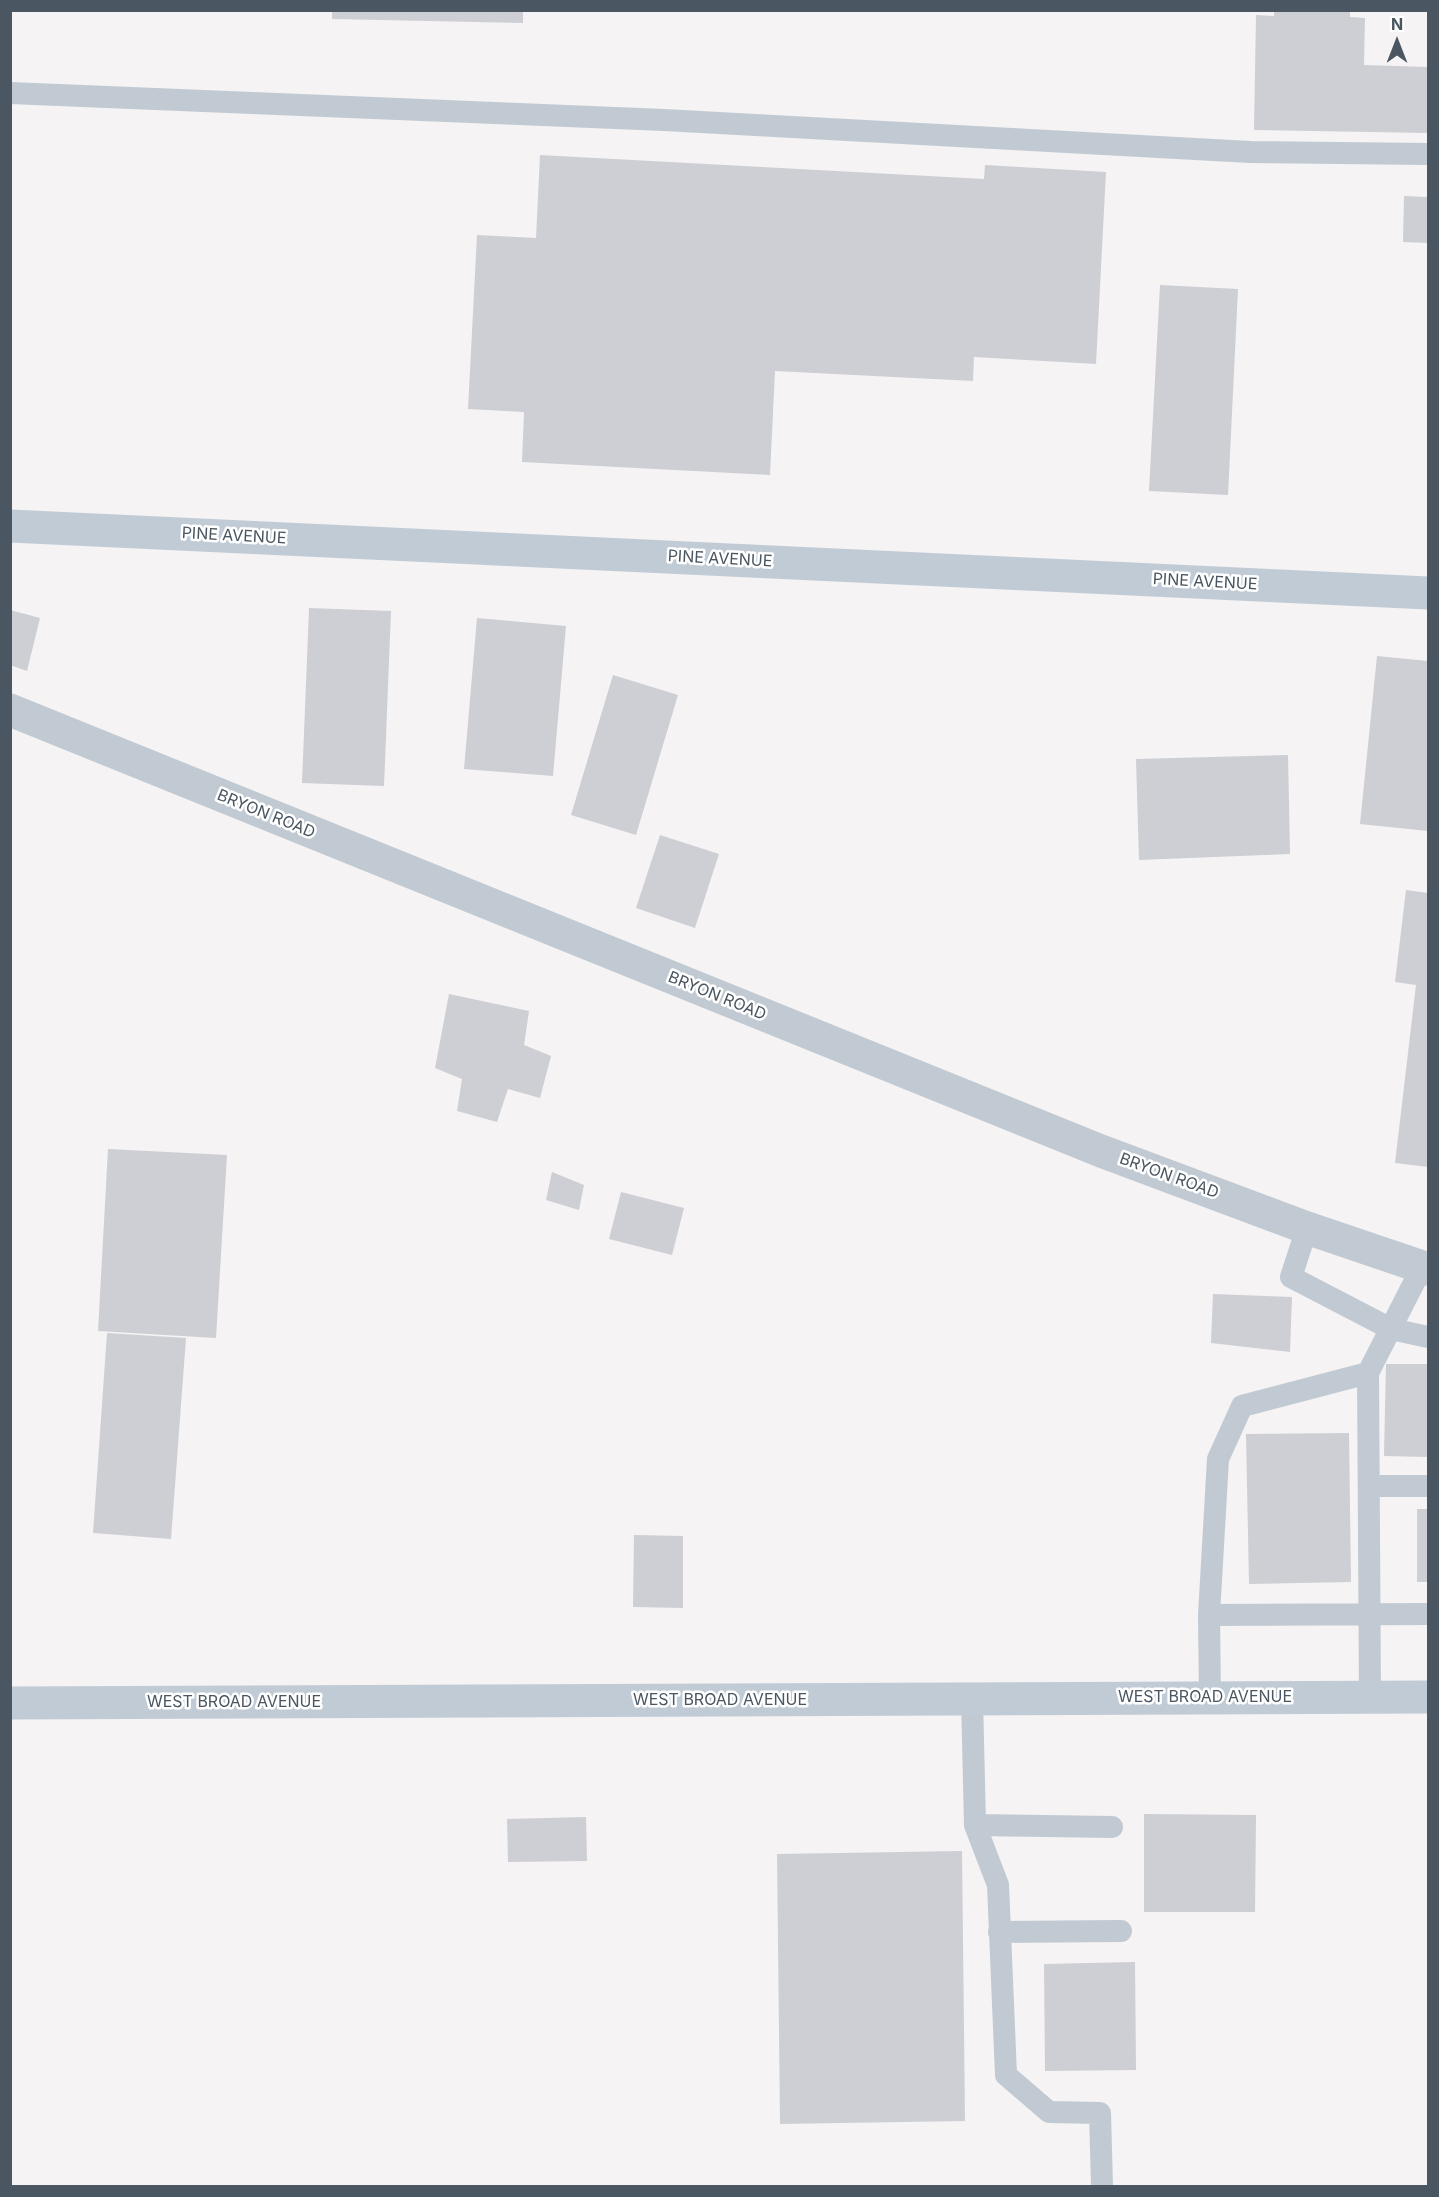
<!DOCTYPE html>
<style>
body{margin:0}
#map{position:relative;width:1439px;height:2197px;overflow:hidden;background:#f5f3f3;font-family:Inter,sans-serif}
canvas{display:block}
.frame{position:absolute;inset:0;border:12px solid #4a5661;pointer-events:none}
.north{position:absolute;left:1367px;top:12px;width:60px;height:60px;-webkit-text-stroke:4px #fff;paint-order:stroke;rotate:0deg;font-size:16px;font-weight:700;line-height:24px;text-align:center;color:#4a5661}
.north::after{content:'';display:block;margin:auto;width:21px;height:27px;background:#4a5661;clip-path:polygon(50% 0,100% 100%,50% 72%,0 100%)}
</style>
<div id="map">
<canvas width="1439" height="2197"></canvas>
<div class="frame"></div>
<div class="north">N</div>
</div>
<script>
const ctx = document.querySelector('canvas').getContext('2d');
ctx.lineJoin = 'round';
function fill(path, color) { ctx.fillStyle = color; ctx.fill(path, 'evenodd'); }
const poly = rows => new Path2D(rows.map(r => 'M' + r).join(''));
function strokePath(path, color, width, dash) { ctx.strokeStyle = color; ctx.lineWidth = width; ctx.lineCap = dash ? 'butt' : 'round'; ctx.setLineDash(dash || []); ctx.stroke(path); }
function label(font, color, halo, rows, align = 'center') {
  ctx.font = font + ' Inter,sans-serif'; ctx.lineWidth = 5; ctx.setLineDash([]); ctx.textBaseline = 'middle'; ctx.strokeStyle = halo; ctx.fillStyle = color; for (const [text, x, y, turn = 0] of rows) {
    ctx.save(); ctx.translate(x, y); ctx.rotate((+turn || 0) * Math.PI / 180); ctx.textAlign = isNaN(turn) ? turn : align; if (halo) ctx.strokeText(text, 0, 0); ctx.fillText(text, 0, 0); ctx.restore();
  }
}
fill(poly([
 [332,10,523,10,523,23,332,19],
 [1274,10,1350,10,1350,17,1365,18,1364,65,1428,67,1428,133,1254,130,1256,15,1274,16],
 [540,155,984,179,985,165,1106,172,1096,364,974,357,973,381,775,371,770,475,522,462,524,412,468,409,477,235,536,238],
 [1404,196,1428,197,1428,243,1403,242],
 [1160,285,1238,289,1228,495,1149,491],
 [309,608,391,611,384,786,302,783],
 [10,610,40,618,27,671,10,665],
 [477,618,566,626,553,776,464,769],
 [1377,656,1428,661,1428,831,1360,824],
 [613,675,678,695,636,835,571,815],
 [1288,755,1290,854,1139,860,1136,759],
 [660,835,719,854,695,928,636,908],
 [1406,890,1428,893,1428,1167,1395,1163,1416,985,1395,982],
 [449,994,529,1011,524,1045,551,1056,540,1098,508,1089,497,1122,457,1111,462,1079,435,1068],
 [108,1149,227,1155,216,1338,98,1331],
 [552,1172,584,1185,579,1210,546,1200],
 [621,1192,684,1208,672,1255,609,1239],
 [1213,1294,1292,1297,1290,1352,1211,1343],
 [107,1333,186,1338,171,1539,93,1533],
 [1386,1364,1428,1364,1428,1457,1384,1456],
 [1349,1433,1351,1582,1249,1584,1246,1434],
 [1417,1509,1428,1509,1428,1582,1417,1582],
 [634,1535,683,1536,683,1608,633,1607],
 [1144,1814,1256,1815,1255,1912,1144,1912],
 [586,1817,587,1861,508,1862,507,1819],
 [962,1851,965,2121,780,2124,777,1854],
 [1135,1962,1136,2070,1045,2071,1044,1964]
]), '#cdcfd5');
strokePath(poly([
 [10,93,664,120,1250,152,1428,154],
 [1307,1228,1291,1277,1391,1329,1428,1337],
 [1369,1486,1428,1486],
 [1209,1615,1428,1614],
 [1370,1697,1368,1373,1422,1267],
 [972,1698,975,1825,998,1885,1006,2075,1049,2112,1100,2113,1102,2186],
 [1210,1698,1209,1615,1218,1459,1242,1406,1368,1373],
 [975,1825,1112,1827],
 [999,1932,1121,1931]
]), '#c1cad2', 22);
strokePath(poly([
 [10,710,1101,1151,1307,1228,1428,1269]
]), '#c1cad2', 33);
strokePath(poly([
 [10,526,1428,593],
 [10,1703,1428,1697]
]), '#c1cbd6', 33);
label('16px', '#4a5661', '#fff', [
 ["PINE AVENUE",234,536,3],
 ["PINE AVENUE",720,559,3],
 ["PINE AVENUE",1205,582,3],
 ["BRYON ROAD",266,814,22],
 ["BRYON ROAD",717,996,22],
 ["BRYON ROAD",1169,1176,20],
 ["WEST BROAD AVENUE",1205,1697],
 ["WEST BROAD AVENUE",720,1700],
 ["WEST BROAD AVENUE",234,1702]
]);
</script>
